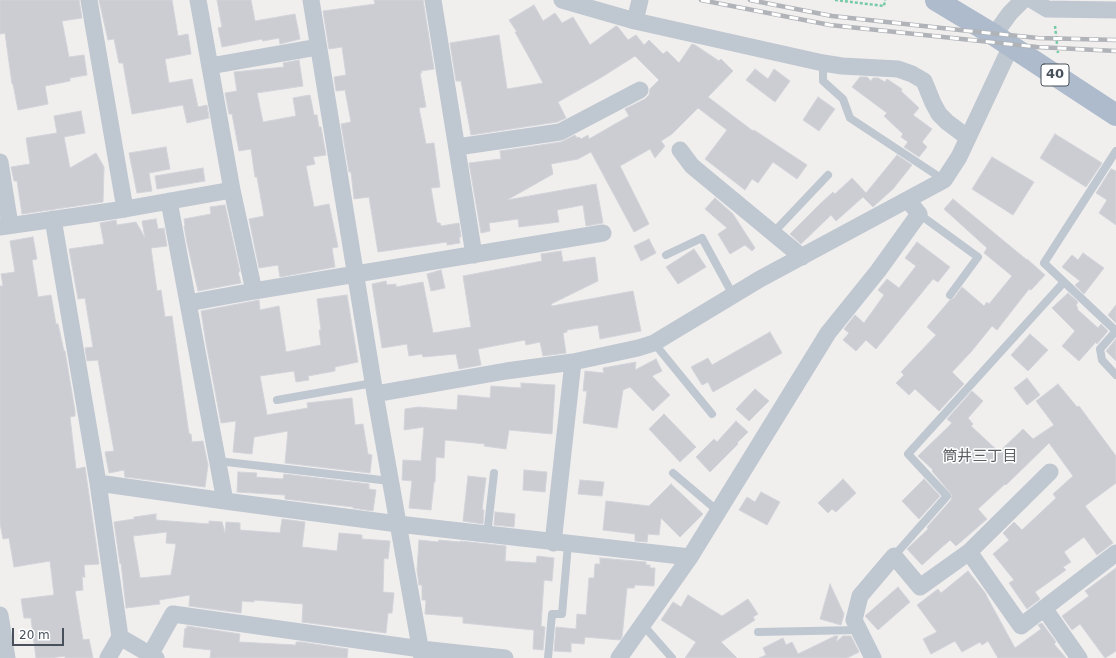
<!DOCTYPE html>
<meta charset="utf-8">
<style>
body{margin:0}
#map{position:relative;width:1116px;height:658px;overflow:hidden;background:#f1eeee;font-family:"DejaVu Sans",sans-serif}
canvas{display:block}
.scale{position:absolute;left:12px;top:628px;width:52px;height:18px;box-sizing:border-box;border:2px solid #47505b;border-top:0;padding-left:5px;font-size:12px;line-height:14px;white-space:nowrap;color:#47505b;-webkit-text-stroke:3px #fff;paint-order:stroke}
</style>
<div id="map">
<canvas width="1116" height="658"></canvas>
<div class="scale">20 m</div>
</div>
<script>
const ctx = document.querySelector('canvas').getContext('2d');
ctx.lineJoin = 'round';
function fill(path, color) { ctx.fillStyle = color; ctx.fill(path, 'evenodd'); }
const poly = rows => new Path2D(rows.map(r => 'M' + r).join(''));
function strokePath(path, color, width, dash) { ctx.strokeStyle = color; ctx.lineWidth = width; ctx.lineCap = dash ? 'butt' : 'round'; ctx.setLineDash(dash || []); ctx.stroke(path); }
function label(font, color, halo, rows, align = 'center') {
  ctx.font = font + ' "DejaVu Sans","Noto Sans JP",sans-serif'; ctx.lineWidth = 3; ctx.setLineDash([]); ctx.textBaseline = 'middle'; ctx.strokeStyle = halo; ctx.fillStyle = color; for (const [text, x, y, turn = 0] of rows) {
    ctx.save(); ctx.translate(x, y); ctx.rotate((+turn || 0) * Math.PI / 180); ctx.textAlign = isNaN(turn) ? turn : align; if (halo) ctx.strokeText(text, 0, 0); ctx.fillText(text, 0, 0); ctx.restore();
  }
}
const building = poly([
 [0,0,79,0,82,18,62,21,69,57,84,55,87,75,70,78,70,81,45,86,48,104,18,110,13,84,12,84,5,33,0,34,0,0],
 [99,0,172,0,178,36,188,34,191,54,165,59,169,83,192,79,198,107,207,105,209,118,187,123,183,105,132,114,123,63,119,63,114,39,108,40,99,0],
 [217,0,251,0,255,21,295,14,300,39,280,44,279,38,263,41,262,39,222,47,218,28,222,27,217,0],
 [374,0,423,0,434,69,421,71,422,73,420,73,426,107,419,108,426,144,434,143,440,187,431,188,437,223,440,223,441,226,459,223,461,237,459,237,460,243,447,245,447,242,378,252,369,197,354,199,351,172,349,172,341,124,351,122,345,90,336,91,334,77,346,75,342,47,329,49,323,11,375,4,374,0],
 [534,5,543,21,555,13,562,23,573,17,590,45,616,26,618,27,628,40,636,35,644,45,649,40,663,54,667,51,679,63,692,44,695,45,719,61,721,59,733,71,708,97,753,131,754,130,807,165,797,179,773,162,758,183,752,179,745,190,705,159,727,130,698,108,672,134,661,141,665,146,655,158,650,149,620,166,649,224,634,232,591,152,578,159,551,164,553,174,507,200,596,184,603,223,586,226,583,205,557,210,559,222,519,227,518,219,489,223,490,231,481,233,469,163,501,159,500,151,561,142,575,135,577,138,579,137,581,139,588,135,589,139,629,116,625,109,645,99,649,95,650,89,659,80,635,56,602,77,558,102,566,118,557,122,471,135,461,81,456,81,450,43,499,35,507,89,543,83,530,59,515,32,517,32,509,20,534,5],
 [299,60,303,86,257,93,263,122,296,116,293,98,310,95,314,115,317,115,319,127,321,127,326,155,313,157,315,164,306,166,314,207,329,204,338,247,332,248,335,267,280,277,278,265,259,268,249,219,264,216,257,177,255,177,251,149,239,151,232,114,229,114,225,93,237,91,234,72,284,67,283,63,299,60],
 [755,69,768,79,774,69,790,81,775,102,746,80,755,69],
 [860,77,867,77,871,81,873,78,878,78,885,82,887,79,902,89,901,91,919,108,913,115,932,129,922,142,927,147,919,157,904,147,908,142,901,137,903,134,884,116,887,113,852,87,860,77],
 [818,97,835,109,819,131,803,120,818,97],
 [81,111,85,133,64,137,70,168,96,153,104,167,103,202,22,214,17,181,14,181,11,167,30,164,26,138,57,133,54,116,81,111],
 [1055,134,1102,163,1086,187,1040,158,1055,134],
 [166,147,170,169,149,173,152,191,137,193,129,153,166,147],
 [897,155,912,165,893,189,874,206,873,207,863,197,836,221,831,215,801,244,790,234,820,204,833,192,835,194,852,178,866,193,897,155],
 [992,157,1034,182,1013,215,972,189,992,157],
 [203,168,205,181,157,189,155,176,203,168],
 [1111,169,1116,171,1116,225,1099,213,1107,200,1096,193,1111,169],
 [715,198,733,214,755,248,752,251,745,245,730,254,718,234,727,228,705,209,715,198],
 [953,199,1027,260,1027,259,1045,275,1031,290,1029,289,997,330,992,326,971,352,952,372,964,384,939,411,915,389,909,395,896,383,904,375,901,372,936,335,927,327,950,300,954,298,962,287,984,306,987,302,989,304,1012,276,984,253,987,248,944,209,953,199],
 [225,205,240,272,238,272,241,283,198,291,187,243,184,226,185,226,184,219,211,214,210,207,225,205],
 [156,219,158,229,164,228,167,246,151,248,157,291,161,290,165,317,172,316,189,434,191,434,192,442,203,441,208,465,205,487,125,477,124,470,109,473,105,452,114,451,98,360,87,361,85,348,93,347,85,298,78,299,69,249,104,244,100,223,116,220,117,225,136,222,145,238,142,221,156,219],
 [33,237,37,259,32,260,38,297,51,295,56,324,58,324,64,351,65,351,75,411,75,416,70,417,76,469,85,467,99,564,84,565,85,577,82,577,83,590,75,591,83,640,89,639,93,658,65,658,65,656,50,658,36,658,31,618,24,618,21,599,54,595,50,561,14,567,9,538,3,539,0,523,0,286,3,286,1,274,15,272,10,241,33,237],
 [649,239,656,253,641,261,634,246,649,239],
 [917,242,950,267,938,282,933,279,876,349,866,340,856,351,843,340,849,333,844,329,855,315,864,323,884,295,878,290,887,279,899,288,916,266,905,258,917,242],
 [694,249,706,267,678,284,666,267,694,249],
 [561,251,563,262,595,257,598,281,551,304,552,306,633,291,641,331,600,339,598,325,567,330,567,332,563,333,566,353,543,356,540,342,526,345,525,340,478,349,481,365,459,369,456,354,423,357,422,354,409,356,407,344,382,348,372,284,386,281,387,285,396,284,396,287,423,282,433,333,471,327,463,276,542,261,541,254,561,251],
 [1083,253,1104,268,1084,294,1075,285,1080,281,1062,267,1072,255,1078,260,1083,253],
 [441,270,445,288,431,291,427,274,441,270],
 [1068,293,1078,302,1076,305,1078,308,1077,309,1098,328,1101,324,1108,331,1097,344,1096,342,1079,361,1062,346,1075,331,1052,308,1068,293],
 [347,295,358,362,335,367,335,371,308,376,309,380,296,382,294,371,260,376,267,415,308,408,307,403,352,398,355,425,363,424,368,454,372,455,370,473,285,463,288,431,254,437,252,454,233,452,236,421,221,423,206,343,201,311,259,300,260,310,279,306,286,352,321,345,319,330,321,330,317,299,347,295],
 [1116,305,1116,323,1108,315,1116,305],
 [770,332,782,353,713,392,708,382,702,385,691,367,708,358,712,365,770,332],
 [1030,334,1048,350,1028,371,1011,355,1030,334],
 [1116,339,1116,361,1106,351,1116,339],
 [656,359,662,371,652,376,670,395,653,411,630,387,623,390,617,428,583,423,587,391,583,391,585,371,604,373,603,368,636,362,635,370,656,359],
 [1027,378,1040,395,1027,405,1014,388,1027,378],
 [521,383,555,385,552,434,509,430,506,449,484,446,485,444,445,440,444,458,436,457,435,482,434,482,431,510,409,508,412,481,402,480,403,460,421,461,424,427,404,430,405,409,418,407,457,410,458,395,490,398,491,386,521,388,521,383],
 [1058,384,1077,407,1079,406,1116,456,1116,483,1085,506,1113,543,1097,555,1084,537,1064,552,1071,562,1063,567,1066,570,1035,592,1040,599,1027,609,1009,583,1014,580,993,554,1009,540,1003,533,1014,522,1022,530,1056,498,1053,494,1073,476,1049,443,1006,485,1005,484,978,509,987,519,956,546,950,540,922,565,907,549,928,529,927,527,951,500,952,495,932,471,933,470,918,456,952,423,947,419,972,391,983,401,968,418,973,424,971,426,999,452,1023,429,1033,439,1054,425,1036,401,1058,384],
 [755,389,769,401,749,421,736,409,755,389],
 [664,414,696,447,680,462,649,429,664,414],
 [736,421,748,432,737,443,738,444,710,472,696,457,714,439,717,442,736,421],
 [524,470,547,472,545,492,523,490,524,470],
 [238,472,257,473,256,477,283,479,284,474,369,484,369,489,376,490,373,511,353,508,353,507,285,499,285,495,237,492,238,472],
 [468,476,486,478,482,510,484,510,483,524,463,521,468,476],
 [843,479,856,493,836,512,832,509,828,513,818,503,843,479],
 [924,479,940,496,919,519,902,501,924,479],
 [580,480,604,482,602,496,578,494,580,480],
 [671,484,703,514,680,537,661,518,659,535,648,534,647,542,635,541,635,534,603,530,606,501,649,506,671,484],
 [761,492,780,502,767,525,739,510,747,497,755,502,761,492],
 [495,512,515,514,514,527,494,525,495,512],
 [156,514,156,520,209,524,209,521,222,522,225,533,226,522,240,523,240,530,280,533,282,519,305,522,302,547,337,551,339,533,362,535,362,539,390,541,388,559,384,558,383,592,394,593,392,613,388,613,386,633,302,622,303,604,254,600,254,602,242,601,241,613,189,606,190,595,159,600,160,604,126,608,121,563,120,564,114,522,134,519,134,517,156,514],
 [167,532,166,543,176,544,171,575,140,578,133,536,167,532],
 [419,540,438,542,439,540,460,542,460,541,506,546,505,561,536,563,537,556,554,558,552,581,544,580,541,626,545,627,543,650,533,649,534,630,463,623,463,617,425,614,426,600,422,600,422,585,419,585,417,570,419,540],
 [600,558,646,562,646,565,650,565,650,568,655,568,654,586,635,585,634,588,627,588,622,637,620,640,585,637,584,644,571,643,571,652,554,651,556,627,576,629,577,614,586,615,589,578,594,578,595,564,600,564,600,558],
 [1116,568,1116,651,1105,658,1080,624,1072,630,1062,616,1089,596,1085,591,1116,568],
 [968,571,986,594,986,595,1015,648,1041,629,1038,625,1042,623,1056,642,1054,644,1066,658,998,658,988,641,982,645,980,642,962,652,955,641,931,654,923,639,937,632,917,605,938,589,941,593,968,571],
 [830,584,844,614,841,625,820,619,830,584],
 [898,587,910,602,878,630,865,616,898,587],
 [688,595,722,616,748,599,758,614,753,617,755,620,721,642,737,658,685,658,696,642,661,620,673,602,681,607,688,595],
 [187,626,240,634,239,642,296,645,296,642,301,642,348,649,347,658,210,658,211,650,183,647,185,628,187,629,187,626],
 [835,636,838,636,836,642,843,636,851,636,859,652,847,658,759,658,766,655,763,648,783,638,786,645,792,642,798,654,835,636]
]);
fill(building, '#cbcdd3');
strokePath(building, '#d2d4da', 1);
strokePath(poly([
 [835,0,884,6,885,0],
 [1055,26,1058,53]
]), '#76cba7', 2.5, [3, 2]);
strokePath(poly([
 [823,63,823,81,843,99,850,118,944,180],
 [1116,151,1044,263,1116,331],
 [919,214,978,257,950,295],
 [773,233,828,175],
 [666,255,702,238,733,295],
 [1116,331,1100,349,1102,360,1116,375],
 [654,343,712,414],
 [277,400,373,383],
 [218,461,390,481],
 [673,473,719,512],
 [487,535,494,473],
 [894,556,947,496,908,454,1064,282],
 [643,625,672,658],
 [758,632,859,630],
 [548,658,552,614,562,614,568,544]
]), '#bfc7d0', 8);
strokePath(poly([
 [89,0,125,209],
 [198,0,232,190,254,291,603,233],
 [311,0,375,394,422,658],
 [433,0,474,255],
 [562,0,635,21,823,63,842,66,898,69,912,74,924,81,933,103,939,114,947,122,967,137],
 [1032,0,1047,9,1116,10],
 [635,21,640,0],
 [994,35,1010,13,1023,0],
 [210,66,318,47],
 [457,147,560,132,640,90],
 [680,150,692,166,802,257],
 [0,162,10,225],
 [169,201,225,501],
 [53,219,98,483,120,637,108,658],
 [0,227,125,209,232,190],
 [188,303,254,291],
 [375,394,506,371,573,362,638,348,654,343,760,279,944,180,959,157,1011,46],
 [98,483,225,501,398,524,690,557],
 [553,543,573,362],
 [969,552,1021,626,1116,553],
 [1044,608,1079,658],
 [0,615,7,658],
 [120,637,156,658],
 [150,655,173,614,421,649,505,658],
 [619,658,690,557,828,333,878,271,919,214,908,200],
 [873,658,854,620,860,596,894,556,920,587,969,552,1050,472]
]), '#bfc7d0', 17);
strokePath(poly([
 [936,0,994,35,1116,115]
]), '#aebbcd', 22);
const rail = poly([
 [701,0,830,25,1037,47,1116,51],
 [750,0,832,16,969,31,1038,38,1116,40]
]);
strokePath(rail, '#b0b3b8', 4.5);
strokePath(rail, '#fff', 3, [9]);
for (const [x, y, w] of [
 [1055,75,28]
]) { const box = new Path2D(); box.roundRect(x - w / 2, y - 11, w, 22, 3); ctx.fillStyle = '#fff'; ctx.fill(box); strokePath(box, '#47505b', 1); }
label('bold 13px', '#47505b', null, [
 ["40",1055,75]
]);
label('15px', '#5b5e63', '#fff', [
 ["筒井三丁目",980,457]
]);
</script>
